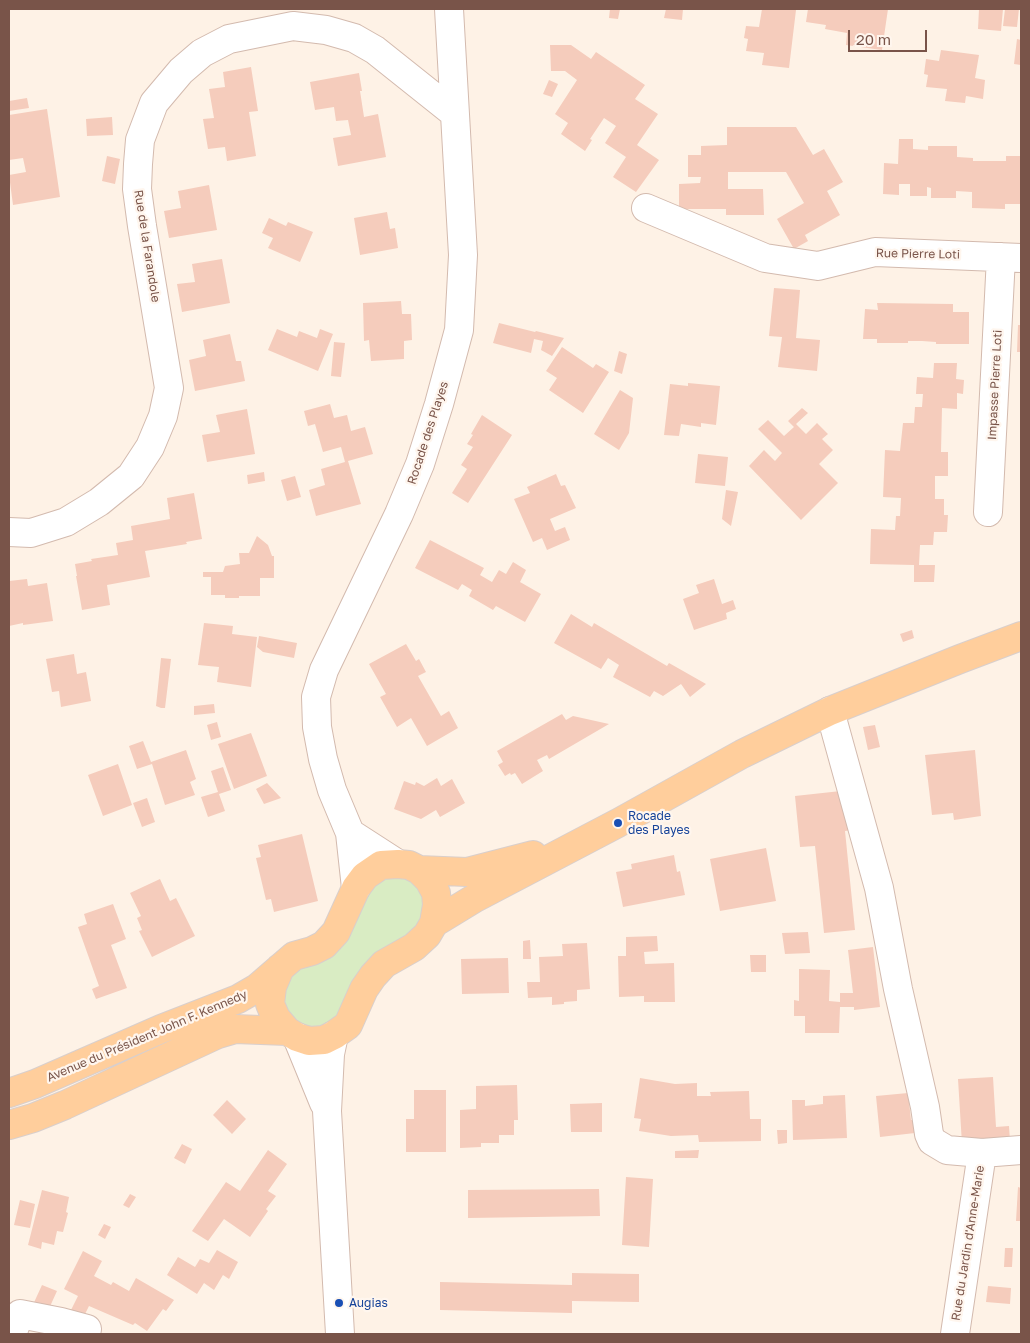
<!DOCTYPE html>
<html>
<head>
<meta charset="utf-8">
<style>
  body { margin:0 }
  #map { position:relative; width:1030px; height:1343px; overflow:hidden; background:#fef2e6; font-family:"Golos Text",sans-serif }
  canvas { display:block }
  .frame { position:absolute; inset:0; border:10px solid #795449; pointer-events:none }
  .scale { position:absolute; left:848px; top:30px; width:79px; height:22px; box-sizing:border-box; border:2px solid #795449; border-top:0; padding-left:6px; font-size:15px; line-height:18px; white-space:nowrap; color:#795449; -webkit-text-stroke:4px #fff6ee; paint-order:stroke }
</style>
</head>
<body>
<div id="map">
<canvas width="1030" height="1343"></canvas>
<div class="frame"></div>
<div class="scale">20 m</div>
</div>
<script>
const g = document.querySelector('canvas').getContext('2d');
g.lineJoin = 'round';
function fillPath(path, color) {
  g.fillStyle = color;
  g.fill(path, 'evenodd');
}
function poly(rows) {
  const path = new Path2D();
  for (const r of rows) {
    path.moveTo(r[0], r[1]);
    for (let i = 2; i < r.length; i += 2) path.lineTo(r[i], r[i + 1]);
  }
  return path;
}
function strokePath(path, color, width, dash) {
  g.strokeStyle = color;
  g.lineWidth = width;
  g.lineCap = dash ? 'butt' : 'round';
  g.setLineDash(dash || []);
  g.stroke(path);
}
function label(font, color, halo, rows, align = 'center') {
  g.font = font + ' "Golos Text",sans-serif';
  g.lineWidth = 4.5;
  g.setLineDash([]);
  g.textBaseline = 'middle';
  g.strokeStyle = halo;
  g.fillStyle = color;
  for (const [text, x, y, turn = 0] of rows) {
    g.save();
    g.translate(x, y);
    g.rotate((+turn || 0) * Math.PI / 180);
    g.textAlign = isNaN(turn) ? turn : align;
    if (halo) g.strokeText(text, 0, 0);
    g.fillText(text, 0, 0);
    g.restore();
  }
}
fillPath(poly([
  [398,864,437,905,348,1025,297,1037,272,987,312,951,356,888]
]), '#d9ecc3');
fillPath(poly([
  [610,9,620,9,618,19,609,18],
  [666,9,683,9,682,20,664,18],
  [762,9,796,10,789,68,762,65,764,53,746,51,748,39,744,38,746,26,759,27],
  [808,9,888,9,882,50,846,45,847,33,825,29,826,25,806,22],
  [979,9,1003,9,1001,31,978,29],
  [1005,9,1019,9,1017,27,1003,26],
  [1017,39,1021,40,1021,65,1014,64],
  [550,45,571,45,591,59,596,52,645,85,635,99,658,114,637,145,659,160,636,192,613,177,626,157,605,143,616,126,604,118,590,139,592,140,585,151,561,134,568,123,555,114,577,80,565,71,551,71],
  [941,50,979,55,975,78,985,80,983,99,966,96,965,103,945,101,947,89,926,87,928,75,924,74,926,59,939,61],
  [251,67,258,111,249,112,256,156,227,161,225,147,208,149,203,119,214,118,209,89,225,87,223,72],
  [359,73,362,91,360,91,364,117,378,114,386,157,338,166,333,138,351,135,348,120,336,121,334,107,315,110,310,82],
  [549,80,558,84,552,97,543,94],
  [27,98,29,108,9,111,9,101],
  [47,109,60,197,13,205,9,175,26,172,23,158,9,160,9,115],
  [112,117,113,135,87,136,86,119],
  [727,127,796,127,813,155,824,149,843,182,827,191,840,215,805,235,808,241,794,249,777,219,804,203,786,172,728,172,728,189,763,189,764,215,726,215,726,209,679,209,679,184,700,183,701,177,688,177,688,155,701,155,701,146,727,145],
  [899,139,913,139,913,149,928,150,928,146,957,146,957,157,973,158,973,161,1006,161,1006,156,1021,156,1021,204,1005,204,1005,209,972,208,972,192,956,191,956,198,931,198,931,188,927,187,927,196,910,196,910,184,899,184,899,195,883,194,884,163,898,164],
  [107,156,120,159,115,184,102,181],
  [209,185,217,230,169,238,164,211,181,208,178,191],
  [387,212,390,229,395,228,398,248,360,255,354,218],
  [269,218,286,226,288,222,313,232,300,262,268,248,273,238,262,233],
  [222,259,230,303,182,312,177,284,195,282,192,264],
  [774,288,800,290,796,338,820,340,817,371,778,367,782,337,769,336],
  [401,301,402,314,411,314,412,340,404,341,404,359,371,361,369,340,364,341,363,303],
  [877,303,953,304,953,312,969,312,969,344,936,344,936,342,922,341,908,341,908,343,877,343,877,339,863,339,865,309,878,310],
  [499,323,535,332,536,331,564,338,552,356,541,350,543,341,534,339,531,353,493,343],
  [1018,325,1021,325,1021,352,1017,352],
  [277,329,297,337,299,331,317,338,320,329,333,334,318,371,268,350],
  [230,334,236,361,241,361,245,381,195,391,189,360,206,356,203,340],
  [334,342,345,343,341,377,331,376],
  [562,347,593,368,596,364,609,372,583,413,549,390,557,378,546,371],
  [619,351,627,354,622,374,614,371],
  [934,363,957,363,956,379,964,380,963,394,957,393,957,409,942,408,941,452,948,452,948,476,935,476,935,499,944,499,944,515,948,515,947,532,934,532,933,545,920,545,919,565,935,565,934,582,914,582,914,565,870,564,871,529,895,530,896,516,900,516,901,498,883,497,885,450,900,451,903,423,914,423,915,407,922,407,923,394,916,394,917,377,933,378],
  [688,383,720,386,716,425,701,423,701,427,681,424,679,436,664,435,670,384,688,386],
  [620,390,633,398,629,433,619,450,594,434],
  [330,404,334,418,347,415,351,431,365,427,373,454,348,461,361,504,316,516,309,490,325,485,321,469,345,462,341,447,323,452,315,424,308,426,304,411],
  [802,408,808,413,796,424,806,434,817,423,828,434,822,439,833,450,819,464,838,483,801,520,749,466,764,450,775,461,782,453,758,429,768,420,784,436,794,427,788,421],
  [247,409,255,454,207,462,202,435,220,432,216,415],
  [482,415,512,435,468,503,452,493,467,469,461,465,473,447,467,444,473,435,471,434],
  [698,454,728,457,725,486,695,483],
  [264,472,265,481,248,484,247,475],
  [556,474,561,486,565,485,576,508,550,519,555,531,565,527,570,540,547,550,542,538,533,542,514,499,530,493,527,487],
  [295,476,301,497,287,501,281,480],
  [726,490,738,492,731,526,722,519],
  [194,493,202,539,186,542,187,544,145,551,150,577,107,585,110,605,82,610,76,576,77,576,75,564,92,561,91,559,118,555,116,543,133,540,131,526,170,519,167,498],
  [257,536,268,545,272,556,274,556,274,578,260,578,260,596,239,596,239,598,225,598,225,595,211,595,211,577,203,577,203,572,223,572,225,566,240,564,239,553,249,553],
  [430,540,484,568,480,575,492,582,499,570,506,574,513,562,526,570,520,582,541,594,525,622,496,606,493,610,469,596,472,590,462,584,458,590,415,568],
  [27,579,28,586,47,583,53,621,23,625,23,623,9,626,9,581],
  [714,579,722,604,733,600,736,609,726,613,727,619,694,630,683,599,699,593,696,585],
  [571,614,592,627,594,623,667,666,669,663,706,684,690,697,681,684,663,696,654,691,650,697,613,677,619,665,608,658,601,669,554,643],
  [204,623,233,626,232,634,257,637,251,687,217,682,219,667,198,665],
  [912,630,914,638,903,642,900,634],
  [259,636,297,643,294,658,263,652,257,647],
  [406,644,416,661,419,659,426,672,418,676,441,716,449,711,458,728,427,746,411,718,397,727,380,697,386,694,369,664],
  [74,654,77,674,86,672,91,701,61,707,59,691,52,692,46,659],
  [161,658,171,659,165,708,161,708,156,706],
  [214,704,215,713,194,715,194,706],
  [562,714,566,720,573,716,609,724,549,759,547,755,537,760,543,771,522,784,515,773,511,775,510,773,505,776,498,765,503,762,497,751],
  [217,722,221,737,211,740,207,725],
  [875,725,880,747,868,750,863,727],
  [251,733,267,776,234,789,218,744],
  [143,741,151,762,186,750,196,779,190,782,195,795,165,805,152,764,137,769,129,746],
  [975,750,981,816,954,820,953,813,932,815,925,755],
  [118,764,132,805,103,816,88,775],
  [223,767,231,790,219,794,225,811,208,817,201,797,218,792,211,771],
  [437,778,441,786,452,779,465,803,440,817,436,810,421,819,394,809,404,781,415,785,416,782,424,786],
  [267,783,281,798,264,804,256,789],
  [850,790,859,829,845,831,855,930,824,933,815,846,800,847,795,796],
  [147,798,155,822,142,827,133,803],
  [302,834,318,901,274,912,271,899,266,900,256,858,261,857,258,845],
  [766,848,776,901,720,911,710,859],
  [674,855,677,872,680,871,685,895,623,907,616,872,632,869,631,864],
  [160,879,170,901,176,898,195,936,152,957,139,931,142,930,137,918,141,916,130,893],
  [113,904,126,939,111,945,127,988,96,999,92,989,99,986,78,927,87,924,84,914],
  [808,932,810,953,785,954,782,933],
  [657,936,658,951,644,952,645,964,674,963,675,1002,644,1002,644,996,619,997,618,956,626,956,626,937],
  [530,940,531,959,523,959,523,941],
  [587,943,590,989,577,990,577,1001,564,1002,564,1004,552,1005,552,997,528,998,527,982,540,982,539,957,563,956,562,944],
  [873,947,880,1007,854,1010,854,1007,840,1007,839,1033,805,1033,805,1016,794,1016,794,1000,799,1001,799,969,830,970,829,1001,840,1002,840,993,853,993,848,950],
  [750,955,766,955,766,972,751,972],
  [508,958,509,993,462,994,461,959],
  [993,1077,996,1127,1009,1126,1010,1141,962,1144,958,1079],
  [640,1078,675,1084,697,1083,697,1096,711,1096,710,1092,749,1091,750,1119,761,1119,761,1141,699,1142,698,1135,671,1136,639,1131,641,1119,634,1118],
  [517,1085,518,1120,514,1120,514,1135,499,1135,499,1143,481,1143,481,1147,460,1148,460,1110,476,1109,476,1086],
  [414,1090,446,1090,446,1152,406,1152,406,1119,414,1119],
  [908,1093,911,1120,914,1120,915,1133,880,1137,876,1096],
  [845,1095,847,1138,793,1140,792,1100,805,1100,805,1106,823,1104,823,1096],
  [227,1100,246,1119,232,1134,213,1115],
  [602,1103,602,1132,571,1132,570,1104],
  [777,1130,787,1130,787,1143,778,1144],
  [182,1144,192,1149,185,1164,174,1158],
  [268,1150,287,1164,268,1191,276,1196,266,1209,268,1211,250,1237,224,1219,208,1241,192,1231,226,1182,240,1191],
  [699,1150,698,1158,675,1158,675,1151],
  [626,1177,653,1179,649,1247,622,1245],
  [1018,1187,1021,1188,1021,1221,1016,1221],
  [599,1189,600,1216,468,1218,468,1190],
  [42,1190,69,1197,66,1212,68,1213,63,1232,57,1231,54,1245,42,1242,41,1249,28,1245],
  [130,1194,136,1197,129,1208,123,1205],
  [20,1200,35,1204,30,1228,14,1225],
  [104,1224,111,1227,105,1239,98,1235],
  [1005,1248,1013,1248,1012,1267,1004,1267],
  [217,1250,238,1262,229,1279,223,1275,214,1290,204,1283,197,1294,167,1275,178,1257,195,1267,200,1259,209,1263],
  [83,1251,102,1261,94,1276,111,1285,113,1282,129,1291,136,1278,174,1300,166,1311,163,1309,147,1331,135,1323,133,1325,89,1306,83,1318,69,1314,78,1296,64,1289],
  [572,1273,639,1274,639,1302,572,1301,572,1313,440,1310,440,1282,572,1285],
  [42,1285,57,1291,47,1313,31,1309],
  [988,1286,1011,1288,1010,1304,986,1302]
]), '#f5ccbc');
const minor = poly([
  [646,208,765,258,818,266,875,252,1021,258],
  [988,512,1001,257],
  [9,532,31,533,66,522,99,502,131,476,150,447,163,416,169,388,142,226,137,189,138,164,140,140,154,103,181,71,202,53,229,39,293,26,326,30,354,38,375,50,454,113],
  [830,711,879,888,898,989,925,1107,929,1134,932,1141,947,1150,982,1153,1021,1150],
  [350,833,398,864],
  [356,888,350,833,332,790,323,759,317,727,316,697,324,670,399,514,420,464,439,404,459,330,463,255,449,9],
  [334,1035,330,1054,327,1111,340,1334],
  [297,1037,324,1103],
  [12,1334,20,1314,61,1322,87,1329,84,1334],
  [955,1334,982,1153]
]);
const major = poly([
  [419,870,467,872,533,855],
  [434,923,475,898,618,823,742,754,830,711,960,659,1021,636],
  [9,1093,35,1084,161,1029,238,999,257,988,294,956,312,951,324,945,336,932,356,888,365,876,381,865,398,864,409,865,419,870,429,880,436,893,437,905,434,923,427,935,414,947,384,964,373,976,364,989,348,1025,334,1035,324,1040,309,1041,297,1037,287,1031,276,1018,270,1004,272,987,280,968],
  [9,1125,33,1118,65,1105,218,1034,235,1029,287,1031]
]);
strokePath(minor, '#d3baae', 30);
strokePath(major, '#d9cfcc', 30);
strokePath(minor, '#fff', 28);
strokePath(major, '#ffce9c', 28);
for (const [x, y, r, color] of [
  [618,823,5,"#1a4fb4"],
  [339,1303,5,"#1a4fb4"]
]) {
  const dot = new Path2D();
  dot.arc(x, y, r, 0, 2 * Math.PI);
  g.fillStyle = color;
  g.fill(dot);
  strokePath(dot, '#fff6ee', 2);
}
label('12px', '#795449', '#fff6ee', [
  ["Rue de la Farandole",147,246,81],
  ["Rue Pierre Loti",918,254,1],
  ["Impasse Pierre Loti",995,385,-87],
  ["Rocade des Playes",428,433,-72],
  ["Avenue du Président John F. Kennedy",147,1036,-23],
  ["Rue du Jardin d'Anne-Marie",968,1243,-81]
]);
label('12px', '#164399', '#fff6ee', [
  ["Rocade",628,816],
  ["des Playes",628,830],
  ["Augias",349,1303]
], 'left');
</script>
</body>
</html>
